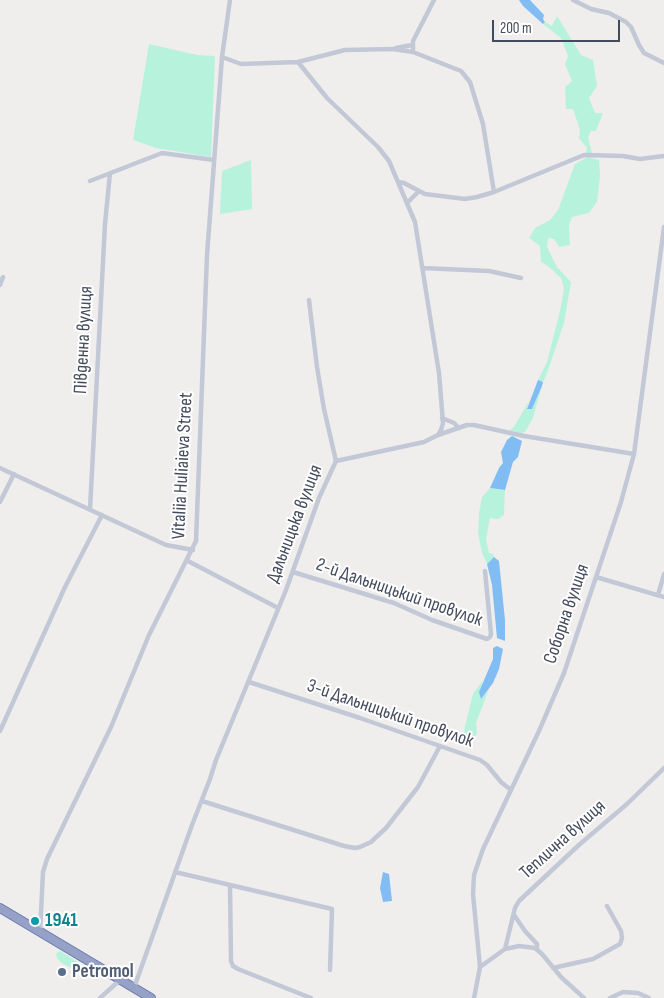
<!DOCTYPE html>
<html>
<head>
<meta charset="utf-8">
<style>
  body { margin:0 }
  #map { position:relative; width:664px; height:998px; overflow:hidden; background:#f0eeed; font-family:"Sofia Sans Condensed",sans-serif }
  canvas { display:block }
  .scale { position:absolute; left:492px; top:20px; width:128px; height:22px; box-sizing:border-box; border:2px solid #444b5c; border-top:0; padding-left:6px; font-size:15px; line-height:18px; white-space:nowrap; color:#444b5c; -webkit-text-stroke:4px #fff; paint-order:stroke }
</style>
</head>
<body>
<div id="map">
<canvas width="664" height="998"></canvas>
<div class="scale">200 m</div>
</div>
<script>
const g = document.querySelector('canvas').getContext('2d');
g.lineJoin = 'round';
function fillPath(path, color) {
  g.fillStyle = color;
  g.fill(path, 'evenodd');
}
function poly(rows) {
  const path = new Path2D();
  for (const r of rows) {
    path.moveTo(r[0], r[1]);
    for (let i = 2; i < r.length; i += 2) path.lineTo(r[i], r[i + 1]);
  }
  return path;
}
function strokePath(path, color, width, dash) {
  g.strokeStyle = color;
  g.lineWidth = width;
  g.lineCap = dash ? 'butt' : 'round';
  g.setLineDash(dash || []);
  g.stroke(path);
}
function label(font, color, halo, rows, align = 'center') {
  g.font = font + ' "Sofia Sans Condensed",sans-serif';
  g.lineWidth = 4;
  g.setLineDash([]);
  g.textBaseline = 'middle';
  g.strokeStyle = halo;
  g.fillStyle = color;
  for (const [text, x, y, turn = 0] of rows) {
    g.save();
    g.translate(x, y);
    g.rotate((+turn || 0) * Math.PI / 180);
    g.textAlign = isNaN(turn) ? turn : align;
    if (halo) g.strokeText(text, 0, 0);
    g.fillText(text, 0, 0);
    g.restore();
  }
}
fillPath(poly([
  [557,16,581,55,593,60,597,86,589,98,595,113,603,113,596,131,591,131,588,137,592,153,586,153,587,148,579,138,580,130,573,109,566,109,565,87,572,81,565,64,568,56,561,38,543,24,545,22,552,26],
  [149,44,197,55,215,56,211,157,156,148,133,140],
  [588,157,599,160,600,176,597,202,589,213,572,217,569,225,570,245,559,247,554,239,548,238,547,247,557,267,571,282,564,323,546,376,543,382,538,380,547,362,560,311,564,288,561,278,548,266,541,262,540,246,529,238,535,228,550,220,558,210,575,164],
  [251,160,252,209,220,214,222,171],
  [542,386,533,418,525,432,520,433,509,430,514,427,529,401,527,408,532,409],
  [490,488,505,490,504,515,498,519,490,518,486,539,489,553,493,554,494,557,487,564,482,553,478,533,479,513,482,497],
  [483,680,480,692,481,699,489,689,476,723,477,733,471,745,462,746,465,726,473,694],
  [60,951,82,965,82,968,73,969,60,962,56,956,57,953]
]), '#b7f2dd');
fillPath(poly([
  [519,0,530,0,544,15,543,19,545,22,543,24,523,6],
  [538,380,543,382,542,386,532,409,527,409],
  [512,436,522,441,518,457,513,462,505,490,490,488,499,468,503,463,501,452,507,440],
  [494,557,499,561,505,620,505,641,497,638,492,585,487,564],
  [497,646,503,649,499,669,493,683,481,699,479,692,493,659,493,648],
  [383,872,389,874,392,901,383,902,380,888]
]), '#81bdf3');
const trunk = poly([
  [0,908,151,998]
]);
strokePath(trunk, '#6c7aad', 10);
strokePath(poly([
  [573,0,591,9,609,13,626,22,631,27,639,45,644,53,664,63],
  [396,48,412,45],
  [413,52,413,41,434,0],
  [298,62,345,50,393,49,413,52,461,71,470,82,483,124,494,192],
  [90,181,162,153,214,160],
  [398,182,404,183,425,194,465,199,477,197,494,192,584,155,623,156,640,159,664,156],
  [407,203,419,191],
  [422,268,489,271,521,278],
  [0,285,3,277],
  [309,300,317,367,324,409,336,461],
  [442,418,454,423,459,428],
  [438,435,467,425,474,425,524,436,634,454],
  [0,468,166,545,193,550],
  [0,502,14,474],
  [90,509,105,224,110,173],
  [188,561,278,608],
  [293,572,394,603,432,620,487,639,490,637,491,634,485,571],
  [596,577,664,597],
  [658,595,664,574],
  [249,682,360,718,480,760,487,765,501,782,511,790],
  [0,731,65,587,102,515],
  [202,801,344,846,355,848,360,847,371,842,386,828,418,787,440,746],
  [175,872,332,909,330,970],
  [230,885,231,961,233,966,238,969,311,998],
  [514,915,525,931,537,944,537,949],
  [40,933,43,872,47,859,111,727,149,635,196,541,207,255,222,57],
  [505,949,515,908,519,901,580,844,627,804,664,768],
  [480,967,505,949,519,946,535,948,542,954,561,977,584,998],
  [553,968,593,959,620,944,622,938,621,931,607,906],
  [134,988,192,825,210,779,216,760,286,590,319,498,336,461,424,442,438,435,441,430,443,423,439,373,415,222,389,161,378,147,327,98,298,62,241,64,222,57,230,0],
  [100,998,120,980],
  [474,998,480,967,473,894,474,875,483,849,539,731,564,673,621,502,634,454,664,227],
  [610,998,623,992,638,993,649,998]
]), '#c3c8d6', 4.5);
strokePath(trunk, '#96a1c8', 8);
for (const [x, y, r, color] of [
  [35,921,5,"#0f9aa8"],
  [62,972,5,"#5c6f8a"]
]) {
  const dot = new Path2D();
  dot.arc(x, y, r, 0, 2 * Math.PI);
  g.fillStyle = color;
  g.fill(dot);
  strokePath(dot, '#fff', 2);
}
label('19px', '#444b5c', '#fff', [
  ["Південна вулиця",84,340,-87],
  ["Vitaliia Huliaieva Street",183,466,-87],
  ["Дальницька вулиця",295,524,-69],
  ["2-й Дальницький провулок",399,593,19],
  ["Соборна вулиця",567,614,-71],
  ["3-й Дальницький провулок",390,714,19],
  ["Теплична вулиця",563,840,-42]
]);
label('bold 19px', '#0d838f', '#fff', [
  ["1941",45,921]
], 'left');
label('bold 19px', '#4e5e75', '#fff', [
  ["Petromol",72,972]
], 'left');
</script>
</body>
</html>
